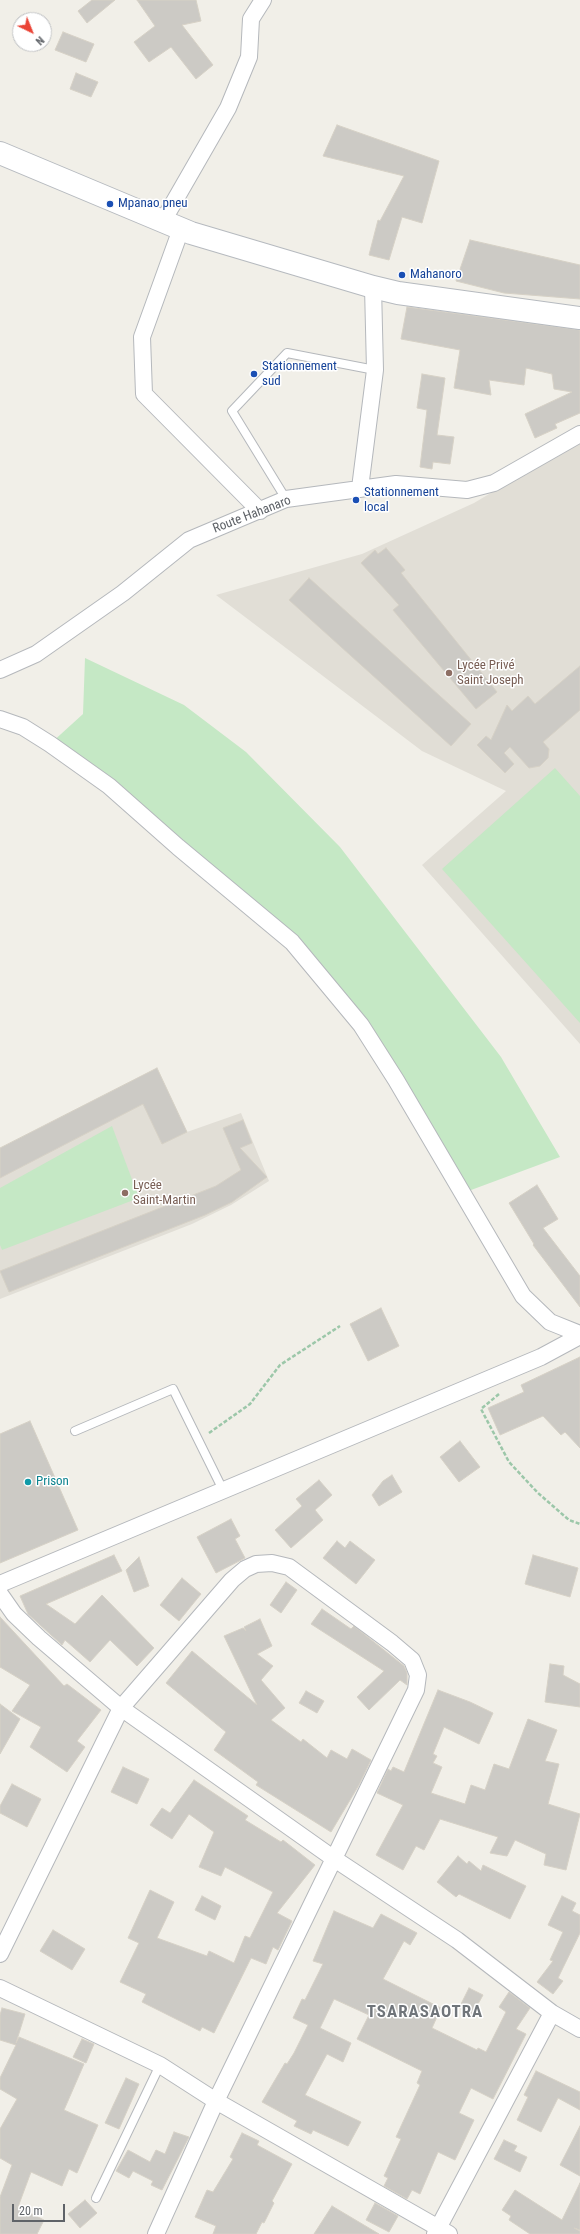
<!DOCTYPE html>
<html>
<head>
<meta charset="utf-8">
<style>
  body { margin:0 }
  #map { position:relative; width:580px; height:2234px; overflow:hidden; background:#f1efe8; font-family:"Roboto Condensed",sans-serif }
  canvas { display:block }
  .north { position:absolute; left:12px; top:12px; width:40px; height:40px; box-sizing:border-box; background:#fff; border:1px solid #bfc1c3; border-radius:50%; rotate:137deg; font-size:11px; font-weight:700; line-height:16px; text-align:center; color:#5f6368 }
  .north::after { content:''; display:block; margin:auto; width:14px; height:18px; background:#ea4335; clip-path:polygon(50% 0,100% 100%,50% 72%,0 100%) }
  .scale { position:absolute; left:12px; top:2204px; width:53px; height:18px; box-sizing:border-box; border:2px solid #5f6368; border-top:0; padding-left:5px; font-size:12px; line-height:14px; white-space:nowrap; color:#5f6368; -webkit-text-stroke:3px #fff; paint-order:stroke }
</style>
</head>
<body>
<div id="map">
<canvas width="580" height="2234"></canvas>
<div class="north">N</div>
<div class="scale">20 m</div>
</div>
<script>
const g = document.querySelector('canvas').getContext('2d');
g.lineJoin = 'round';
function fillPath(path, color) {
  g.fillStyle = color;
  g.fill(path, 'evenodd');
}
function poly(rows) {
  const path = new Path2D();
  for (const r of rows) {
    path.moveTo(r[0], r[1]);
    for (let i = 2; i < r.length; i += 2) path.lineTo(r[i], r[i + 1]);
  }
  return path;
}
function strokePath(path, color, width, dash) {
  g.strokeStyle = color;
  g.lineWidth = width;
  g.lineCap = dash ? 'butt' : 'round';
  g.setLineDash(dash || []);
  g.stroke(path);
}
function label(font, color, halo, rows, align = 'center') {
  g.font = font + ' "Roboto Condensed",sans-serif';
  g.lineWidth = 3;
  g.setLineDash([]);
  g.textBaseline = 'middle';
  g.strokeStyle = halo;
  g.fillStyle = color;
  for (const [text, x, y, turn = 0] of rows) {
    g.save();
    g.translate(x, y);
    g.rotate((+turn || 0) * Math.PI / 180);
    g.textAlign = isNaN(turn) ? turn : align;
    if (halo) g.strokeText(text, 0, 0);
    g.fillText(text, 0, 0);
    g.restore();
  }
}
fillPath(poly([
  [580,440,580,1044,422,865,506,791,422,751,216,595,362,554,474,503],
  [157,1068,187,1132,241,1113,269,1181,231,1205,192,1224,0,1299,0,1155,61,1117]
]), '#e1ded6');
fillPath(poly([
  [85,658,184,705,246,752,340,847,501,1057,560,1157,463,1193,396,1080,292,942,50,744,83,714],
  [555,768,580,796,580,1023,442,869],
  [112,1126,139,1198,2,1250,0,1245,0,1188]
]), '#c5e8c5');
const building = poly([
  [92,0,115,0,87,23,78,11,92,0],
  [137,0,196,0,201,21,182,25,213,65,196,79,171,47,149,62,134,42,155,26,137,0],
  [63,32,94,44,86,62,55,50,63,32],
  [76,73,98,82,91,97,70,89,76,73],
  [337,125,439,161,422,223,402,217,389,260,369,255,378,220,380,221,404,176,323,156,337,125],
  [470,240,580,265,580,299,504,293,456,281,470,240],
  [407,307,580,330,580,413,555,424,557,428,535,438,525,414,572,392,554,389,552,374,526,368,524,385,489,380,491,395,454,388,460,350,401,339,407,307],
  [422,374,445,378,437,435,454,437,450,464,433,462,432,469,420,467,427,410,417,408,422,374],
  [386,548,405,570,401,573,497,692,476,709,393,610,399,605,361,563,375,550,378,554,386,548],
  [309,578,471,724,451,746,289,600,309,578],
  [580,666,580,710,543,742,549,749,548,758,540,766,529,768,510,747,504,753,514,764,505,773,477,745,486,736,491,740,507,705,512,711,528,696,535,704,580,666],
  [157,1068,187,1132,162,1144,143,1104,0,1178,0,1148,157,1068],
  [243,1120,252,1143,240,1148,267,1177,232,1202,205,1215,9,1292,0,1271,216,1186,241,1170,223,1128,243,1120],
  [537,1185,558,1219,543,1228,580,1276,580,1307,533,1245,534,1244,509,1203,537,1185],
  [381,1308,399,1346,368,1361,350,1324,381,1308],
  [580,1357,580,1448,565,1432,561,1435,543,1416,500,1435,488,1408,524,1392,521,1385,580,1357],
  [30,1421,78,1530,0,1563,0,1434,30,1421],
  [460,1441,480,1467,459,1482,440,1457,460,1441],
  [392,1475,402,1492,379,1506,372,1495,383,1481,392,1475],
  [319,1480,332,1495,315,1510,323,1520,291,1548,275,1530,302,1506,296,1499,319,1480],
  [231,1519,240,1536,235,1539,245,1558,216,1573,197,1537,231,1519],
  [337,1541,345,1548,350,1541,375,1560,356,1584,323,1558,337,1541],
  [114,1555,122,1571,46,1604,75,1624,102,1595,154,1648,137,1666,110,1640,90,1662,65,1640,62,1645,28,1614,20,1596,114,1555],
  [533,1555,578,1568,570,1597,525,1584,533,1555],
  [139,1557,149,1586,134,1592,126,1570,139,1557],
  [182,1578,201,1594,179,1621,160,1605,182,1578],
  [286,1582,297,1590,281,1613,270,1605,286,1582],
  [322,1609,351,1629,354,1626,404,1666,407,1673,407,1685,400,1680,369,1710,357,1697,384,1671,311,1624,322,1609],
  [0,1617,64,1686,67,1684,101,1710,77,1741,85,1747,67,1772,30,1747,41,1727,12,1711,30,1685,0,1667,0,1617],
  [260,1619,272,1646,257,1654,273,1666,261,1680,285,1708,271,1720,301,1742,303,1739,327,1758,331,1750,347,1759,352,1749,371,1760,359,1785,331,1832,256,1785,258,1782,214,1750,226,1732,166,1683,192,1651,257,1705,224,1636,243,1628,246,1631,244,1627,260,1619],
  [550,1664,564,1666,563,1675,580,1684,580,1707,545,1702,550,1664],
  [438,1690,470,1702,493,1713,479,1744,444,1727,433,1754,437,1756,433,1763,442,1767,431,1793,465,1804,471,1785,485,1790,494,1764,509,1769,528,1719,557,1730,545,1761,559,1764,548,1804,580,1814,566,1870,544,1865,546,1854,515,1840,507,1856,490,1853,498,1837,440,1819,424,1850,416,1846,403,1870,376,1855,403,1805,377,1793,388,1769,391,1771,393,1767,404,1772,438,1690],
  [306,1691,324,1701,317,1713,299,1703,306,1691],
  [0,1704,20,1719,0,1754,0,1704],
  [123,1767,149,1779,137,1804,111,1792,123,1767],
  [194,1780,248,1816,245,1820,281,1842,283,1840,315,1865,277,1913,292,1921,278,1950,273,1947,266,1964,251,1958,214,2033,202,2027,200,2031,142,2002,146,1994,120,1982,139,1943,128,1938,150,1890,174,1902,157,1938,207,1956,209,1951,234,1963,245,1936,250,1938,273,1892,225,1867,221,1876,199,1867,214,1832,189,1814,172,1839,150,1825,162,1808,170,1813,194,1780],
  [12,1784,41,1799,27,1827,0,1813,0,1806,12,1784],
  [458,1856,467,1864,469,1861,481,1871,483,1865,526,1886,510,1919,459,1894,456,1897,437,1882,458,1856],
  [202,1896,221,1906,215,1920,195,1910,202,1896],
  [562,1896,576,1903,572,1911,580,1915,580,1933,558,1978,563,1981,553,1994,537,1982,553,1961,550,1960,563,1932,548,1925,562,1896],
  [334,1911,373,1928,381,1914,417,1933,410,1945,404,1941,383,1979,441,2008,432,2028,477,2050,478,2048,486,2052,506,2012,499,2007,509,1992,530,2008,516,2029,526,2034,493,2099,471,2088,459,2113,474,2120,455,2160,438,2152,420,2194,412,2190,407,2199,384,2186,388,2178,384,2176,401,2139,396,2137,420,2085,417,2083,422,2071,357,2039,369,2015,334,1999,320,2028,351,2043,343,2062,327,2054,305,2095,361,2122,348,2146,313,2130,311,2134,294,2126,297,2121,262,2102,285,2063,287,2064,294,2053,308,2025,293,2018,302,1999,305,2000,323,1964,313,1961,334,1911],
  [53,1930,85,1949,72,1970,40,1951,53,1930],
  [469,1988,483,1995,472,2015,459,2008,469,1988],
  [2,2008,25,2014,16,2043,19,2037,84,2064,64,2110,98,2125,77,2173,69,2169,62,2186,31,2172,18,2207,44,2220,37,2234,0,2234,0,2197,12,2165,0,2158,0,2129,17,2099,0,2089,0,2078,16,2045,0,2040,0,2015,2,2008],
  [82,2039,94,2044,86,2063,73,2057,82,2039],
  [536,2071,580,2092,580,2110,558,2098,541,2132,517,2120,528,2097,524,2095,536,2071],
  [126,2078,139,2084,119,2129,105,2123,126,2078],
  [580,2126,580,2176,560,2165,580,2126],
  [174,2132,189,2137,162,2190,151,2185,153,2181,133,2171,129,2178,116,2171,128,2150,150,2162,156,2150,165,2154,174,2132],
  [242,2133,259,2141,257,2145,292,2164,272,2201,274,2203,264,2223,262,2222,256,2234,213,2234,216,2226,195,2217,207,2190,213,2192,233,2159,230,2157,242,2133],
  [504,2140,517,2146,514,2151,527,2157,520,2172,494,2159,504,2140],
  [580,2183,580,2230,574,2228,580,2231,580,2234,530,2234,509,2220,511,2216,502,2210,515,2190,562,2220,580,2183],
  [85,2200,97,2213,80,2228,68,2214,85,2200],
  [375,2203,398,2216,389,2232,366,2220,375,2203],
  [332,2206,379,2234,314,2234,332,2206]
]);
fillPath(building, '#cccac5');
strokePath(building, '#d6d1c6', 1);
const service = poly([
  [286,499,232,411,287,353,375,370],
  [75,1431,173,1389,223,1490],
  [96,2198,160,2065]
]);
const minor = poly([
  [163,221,228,108,249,57,251,19,263,0],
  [181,229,142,337,144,394,260,511],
  [360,488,375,370,373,287],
  [0,670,36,654,123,593,189,540,286,499,396,484,467,490,494,483,580,434],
  [0,719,23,727,50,744,109,786,178,847,292,942,361,1025,396,1080,523,1296,550,1322,580,1334],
  [0,1584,541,1357,580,1336],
  [0,1594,14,1614,39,1638,121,1708,333,1858,457,1940,552,2013,580,2029],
  [0,1954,121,1708,232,1580,245,1569,256,1564,272,1563,289,1567,392,1643,412,1660,418,1675,416,1690,216,2101,156,2234],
  [0,1988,160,2065,216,2101,449,2234],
  [435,2234,552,2013]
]);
const secondary = poly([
  [0,153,191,233,373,287,398,293,580,318]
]);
strokePath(service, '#b5b8bc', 10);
strokePath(minor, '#b5b8bc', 18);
strokePath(secondary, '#b6babf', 24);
strokePath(poly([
  [499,1394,481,1409,509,1462,538,1493,569,1520,580,1524],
  [209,1433,250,1404,280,1365,340,1326]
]), '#9cc7a9', 2.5, [4, 2]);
strokePath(service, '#fff', 8);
strokePath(minor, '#fff', 16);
strokePath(secondary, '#fff', 22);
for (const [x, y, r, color] of [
  [110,204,4,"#1a4fb4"],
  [402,275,4,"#1a4fb4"],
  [254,374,4,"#1a4fb4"],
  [356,500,4,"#1a4fb4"],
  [449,673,4,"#8d6e63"],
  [125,1193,4,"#8d6e63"],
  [28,1482,4,"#0f9aa8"]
]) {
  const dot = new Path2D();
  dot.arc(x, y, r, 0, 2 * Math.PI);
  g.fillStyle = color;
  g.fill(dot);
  strokePath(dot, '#fff', 1.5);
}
label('13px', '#164399', '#fff', [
  ["Mpanao pneu",118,204],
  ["Mahanoro",410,275],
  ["Stationnement",262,367],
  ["sud",262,382],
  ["Stationnement",364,493],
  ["local",364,508]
], 'left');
label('13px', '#5f6368', '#fff', [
  ["Route Hahanaro",252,515,-21]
]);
label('13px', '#785e54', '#fff', [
  ["Lycée Privé",457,666],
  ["Saint Joseph",457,681],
  ["Lycée",133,1186],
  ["Saint-Martin",133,1201]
], 'left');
label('13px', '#0d838f', '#fff', [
  ["Prison",36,1482]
], 'left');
g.letterSpacing = '1px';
label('bold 17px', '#70757a', '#fff', [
  ["TSARASAOTRA",425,2013]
]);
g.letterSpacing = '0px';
</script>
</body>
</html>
